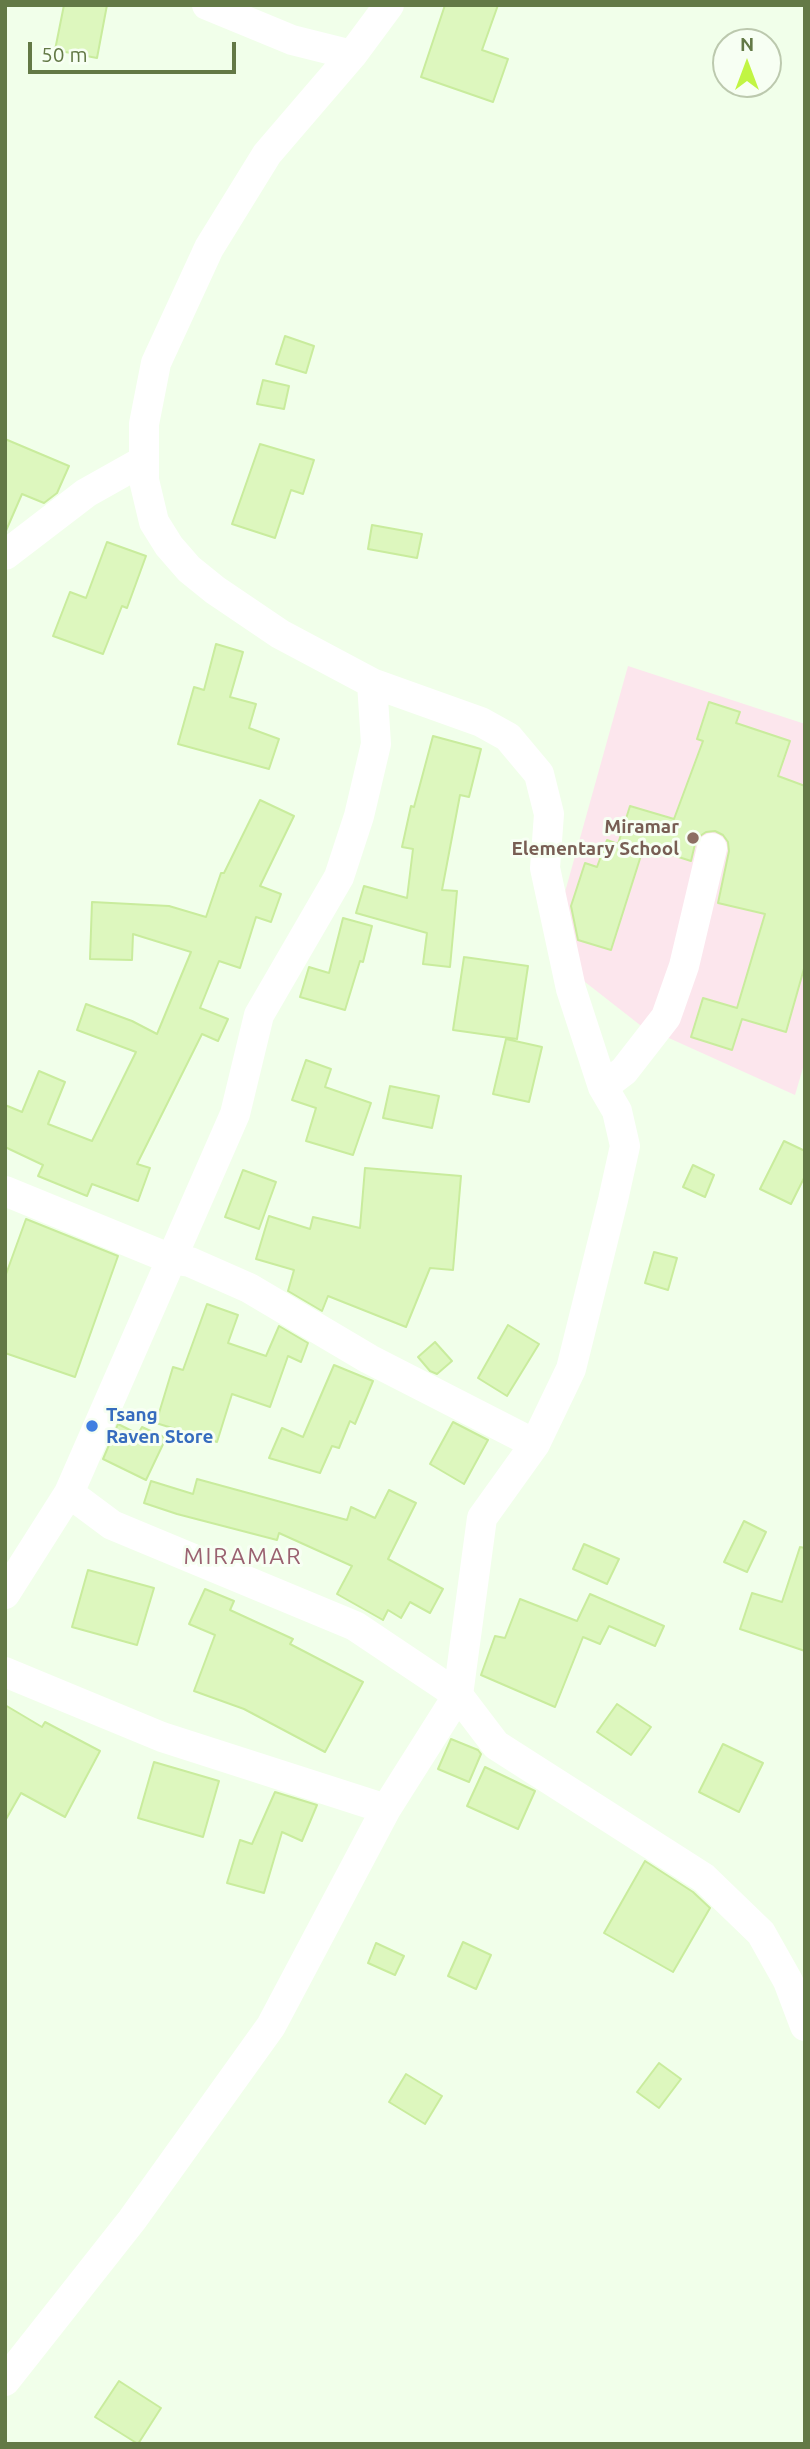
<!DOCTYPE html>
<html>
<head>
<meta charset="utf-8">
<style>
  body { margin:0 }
  #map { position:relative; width:810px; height:2449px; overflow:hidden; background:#f1ffea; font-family:Ubuntu,sans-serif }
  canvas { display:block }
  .frame { position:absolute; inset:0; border:7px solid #637946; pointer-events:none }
  .north { position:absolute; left:712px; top:28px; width:70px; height:70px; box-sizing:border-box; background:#f7fff3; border:2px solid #bcc9ae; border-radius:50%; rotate:0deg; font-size:19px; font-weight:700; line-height:28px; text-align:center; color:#637946 }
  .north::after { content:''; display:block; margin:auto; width:24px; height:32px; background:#c1f543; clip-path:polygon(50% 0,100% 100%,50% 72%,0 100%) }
  .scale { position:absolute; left:28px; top:42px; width:208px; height:32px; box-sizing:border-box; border:4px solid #637946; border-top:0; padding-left:9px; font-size:21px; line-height:24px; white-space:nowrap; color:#637946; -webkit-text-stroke:5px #f7fff3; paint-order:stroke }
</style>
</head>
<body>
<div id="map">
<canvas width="810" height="2449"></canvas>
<div class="frame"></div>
<div class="north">N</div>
<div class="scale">50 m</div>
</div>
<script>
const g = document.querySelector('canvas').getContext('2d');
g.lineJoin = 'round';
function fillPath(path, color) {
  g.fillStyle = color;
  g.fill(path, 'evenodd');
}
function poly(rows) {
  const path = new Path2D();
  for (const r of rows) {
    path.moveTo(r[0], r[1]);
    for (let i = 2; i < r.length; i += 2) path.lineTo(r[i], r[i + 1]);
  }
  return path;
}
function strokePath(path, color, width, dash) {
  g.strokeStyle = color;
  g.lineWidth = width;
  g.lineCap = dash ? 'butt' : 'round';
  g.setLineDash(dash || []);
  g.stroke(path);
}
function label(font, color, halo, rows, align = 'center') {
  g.font = font + ' Ubuntu,sans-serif';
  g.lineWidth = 6;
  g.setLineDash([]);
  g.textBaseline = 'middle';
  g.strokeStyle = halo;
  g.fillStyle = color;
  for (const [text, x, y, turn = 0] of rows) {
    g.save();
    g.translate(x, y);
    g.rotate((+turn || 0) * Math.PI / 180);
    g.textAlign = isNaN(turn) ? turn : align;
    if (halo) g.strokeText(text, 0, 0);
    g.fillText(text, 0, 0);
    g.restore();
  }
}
fillPath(poly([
  [628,666,805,724,805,1061,795,1095,640,1025,548,953]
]), '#fce6ed');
const building = poly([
  [64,5,107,5,97,58,55,50,64,5],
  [445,5,498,5,482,50,508,59,493,102,421,77,445,5],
  [285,336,314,346,306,373,276,364,285,336],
  [263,380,289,386,284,409,257,404,263,380],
  [5,439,69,466,57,493,44,503,22,494,5,533,5,439],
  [260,444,314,460,303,494,291,490,275,538,232,524,260,444],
  [372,525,422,534,417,558,368,549,372,525],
  [107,542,146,556,127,608,122,606,103,654,53,636,70,592,86,598,107,542],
  [216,644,243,652,230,697,256,704,249,728,279,739,269,769,178,744,194,687,204,690,216,644],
  [709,702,740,712,736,723,790,741,778,776,805,786,805,965,786,1032,742,1019,732,1050,691,1037,703,998,737,1008,765,914,718,903,729,851,728,842,723,835,715,831,706,832,700,836,695,844,691,861,644,846,611,950,578,940,571,906,585,863,597,867,607,840,618,844,630,806,674,819,703,741,697,739,709,702],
  [433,736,481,749,469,797,460,795,442,890,457,891,450,967,423,964,427,933,356,913,364,886,407,898,413,849,402,847,411,806,414,807,433,736],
  [260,800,294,816,260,886,281,894,271,922,256,917,240,968,219,961,200,1008,228,1019,218,1041,202,1034,137,1164,150,1168,138,1201,92,1184,87,1196,38,1176,43,1165,5,1147,5,1105,22,1112,39,1071,65,1082,48,1124,92,1141,136,1052,77,1030,86,1004,132,1021,157,1034,191,952,133,934,132,960,90,959,92,902,169,906,206,917,221,873,224,873,260,800],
  [343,918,372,926,363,962,360,961,345,1010,300,997,309,967,329,973,343,918],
  [464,957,528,966,517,1039,453,1030,464,957],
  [506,1039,542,1047,529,1102,493,1094,506,1039],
  [306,1060,331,1069,325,1087,371,1103,353,1155,306,1141,316,1108,292,1100,306,1060],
  [390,1086,439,1096,432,1128,383,1118,390,1086],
  [784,1141,805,1151,805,1176,791,1204,760,1189,784,1141],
  [693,1165,714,1175,705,1197,683,1187,693,1165],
  [365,1168,461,1176,453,1270,430,1268,406,1327,328,1296,322,1311,288,1291,294,1270,256,1259,269,1216,310,1229,313,1217,360,1228,365,1168],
  [243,1170,276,1182,259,1229,225,1217,243,1170],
  [26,1219,118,1256,75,1377,5,1353,5,1277,26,1219],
  [654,1252,677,1258,668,1290,645,1283,654,1252],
  [207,1304,238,1315,228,1343,266,1356,279,1326,308,1343,301,1362,288,1356,270,1407,232,1394,217,1442,156,1423,173,1367,183,1370,207,1304],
  [508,1325,539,1344,507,1396,478,1378,508,1325],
  [435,1342,452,1361,437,1374,430,1371,418,1357,435,1342],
  [334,1365,373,1381,355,1424,350,1421,339,1448,332,1446,320,1473,269,1458,282,1428,303,1437,334,1365],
  [453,1422,488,1440,464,1484,430,1464,453,1422],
  [118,1424,138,1434,142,1427,166,1438,146,1480,103,1459,118,1424],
  [197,1479,347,1520,351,1507,375,1518,389,1490,416,1503,388,1559,443,1589,430,1613,410,1602,401,1618,388,1610,383,1620,337,1594,352,1566,279,1533,277,1540,177,1514,144,1503,151,1481,193,1494,197,1479],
  [744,1521,766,1532,747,1572,724,1562,744,1521],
  [584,1544,619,1559,607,1584,573,1569,584,1544],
  [800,1547,805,1548,805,1651,740,1629,752,1593,782,1602,800,1547],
  [88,1570,154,1588,137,1645,72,1627,88,1570],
  [205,1589,234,1601,230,1610,293,1639,290,1644,363,1682,325,1752,244,1709,194,1691,215,1635,189,1624,205,1589],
  [590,1594,664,1626,655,1646,609,1626,600,1644,583,1637,555,1707,481,1675,495,1636,505,1638,520,1599,577,1621,590,1594],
  [617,1704,651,1727,631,1755,597,1732,617,1704],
  [5,1705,42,1727,45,1722,100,1751,65,1817,21,1793,5,1821,5,1705],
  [451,1739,478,1750,481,1754,469,1782,438,1769,451,1739],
  [723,1744,763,1763,739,1812,699,1792,723,1744],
  [154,1762,219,1781,203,1837,138,1818,154,1762],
  [485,1767,535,1791,518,1829,467,1806,485,1767],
  [275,1792,317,1805,302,1841,282,1832,264,1893,227,1883,240,1840,252,1844,275,1792],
  [645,1861,693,1892,710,1908,673,1972,604,1933,645,1861],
  [463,1942,491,1955,476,1989,448,1976,463,1942],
  [376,1943,404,1956,395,1975,368,1963,376,1943],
  [659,2063,681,2079,659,2108,637,2092,659,2063],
  [406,2074,442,2096,425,2124,389,2102,406,2074],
  [119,2381,161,2408,138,2444,95,2417,119,2381]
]);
fillPath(building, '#ddf7be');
strokePath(building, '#c9ec9d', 2);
strokePath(poly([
  [207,5,292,40,352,55],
  [5,555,86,493,143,461],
  [603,1087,624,1071,666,1017,684,966,712,848],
  [5,1191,171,1259,190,1262,249,1288,369,1359,535,1444],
  [69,1493,112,1525,355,1626,458,1695,496,1745,704,1878,761,1933,788,1981,805,2026],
  [5,1594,69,1493,235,1114,259,1015,339,877,359,816,376,744,372,683],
  [5,1672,162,1737,386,1809,458,1695,482,1518,535,1444,571,1369,613,1200,625,1146,617,1111,603,1087,571,989,545,868,549,814,539,774,508,737,481,722,372,683,280,634,215,590,189,569,169,546,154,522,144,480,144,424,156,363,209,248,267,154,352,55,389,5],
  [5,2381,132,2220,271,2026,386,1809]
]), '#fff', 30);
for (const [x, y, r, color] of [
  [693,838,7,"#8d6e63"],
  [92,1426,7,"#3f7fe0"]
]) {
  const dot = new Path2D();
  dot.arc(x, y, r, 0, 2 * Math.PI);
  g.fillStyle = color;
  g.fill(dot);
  strokePath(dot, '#f7fff3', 2.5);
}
label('bold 19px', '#785e54', '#f7fff3', [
  ["Miramar",679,827],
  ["Elementary School",679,849]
], 'right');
label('bold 19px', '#366cbe', '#f7fff3', [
  ["Tsang",106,1415],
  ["Raven Store",106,1437]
], 'left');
g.letterSpacing = '2px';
label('23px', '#9a6170', '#f7fff3', [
  ["MIRAMAR",243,1556]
]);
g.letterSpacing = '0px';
</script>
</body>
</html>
